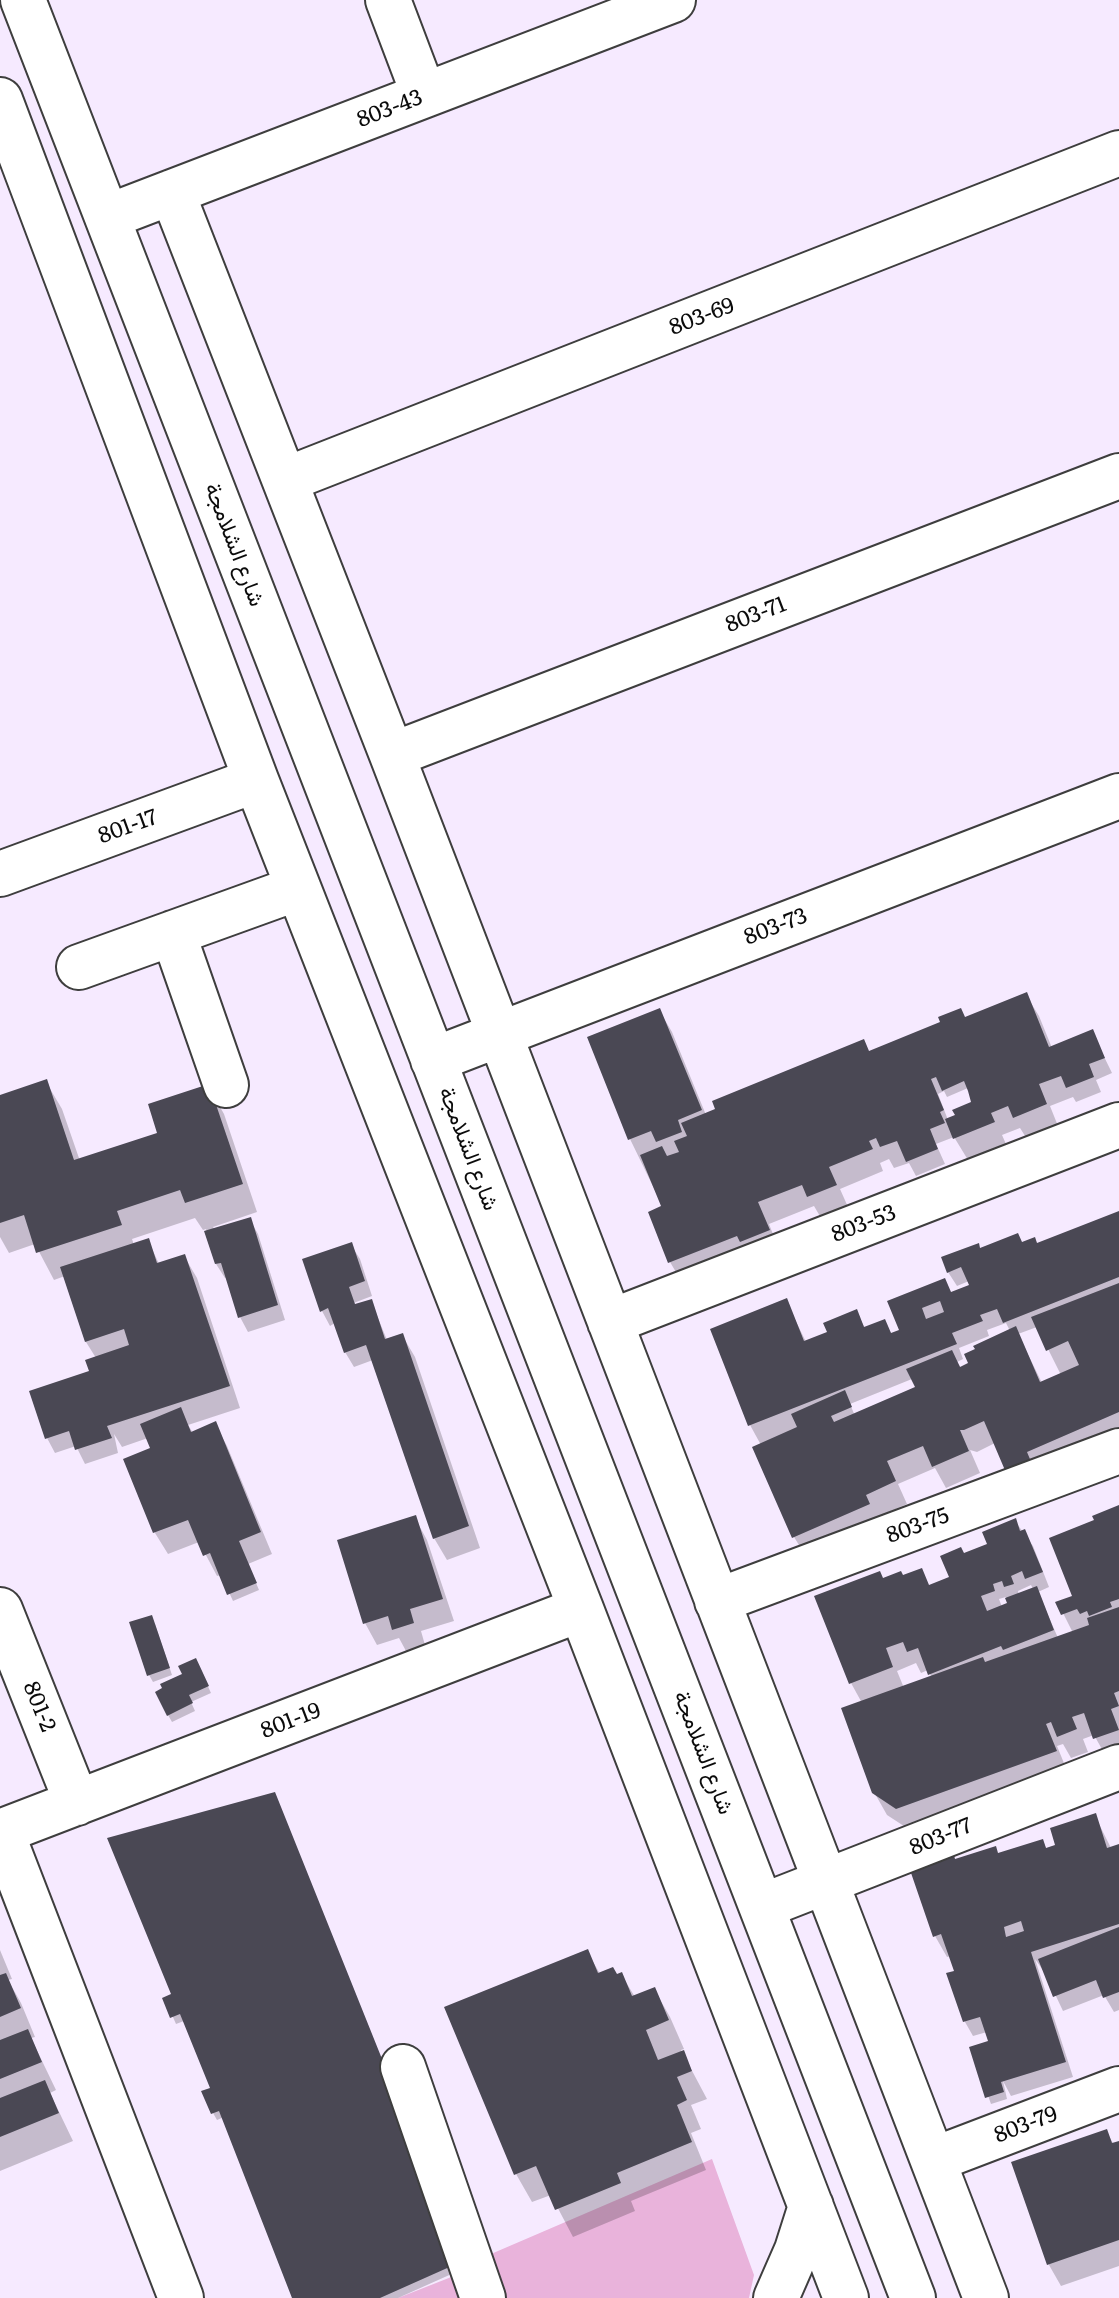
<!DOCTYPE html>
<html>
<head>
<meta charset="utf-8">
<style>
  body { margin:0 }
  canvas { display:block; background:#f6eaff }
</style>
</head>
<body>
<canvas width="1119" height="2298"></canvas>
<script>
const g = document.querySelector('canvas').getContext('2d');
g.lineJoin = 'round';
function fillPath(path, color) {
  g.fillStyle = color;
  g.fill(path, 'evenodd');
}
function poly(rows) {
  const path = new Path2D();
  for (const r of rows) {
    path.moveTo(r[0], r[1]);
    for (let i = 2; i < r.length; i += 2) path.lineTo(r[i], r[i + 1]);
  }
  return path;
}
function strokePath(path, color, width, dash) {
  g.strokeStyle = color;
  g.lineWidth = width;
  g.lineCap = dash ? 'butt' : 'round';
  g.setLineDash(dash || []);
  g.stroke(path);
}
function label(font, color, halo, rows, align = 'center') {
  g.font = font + ' Literata,Vazirmatn,serif';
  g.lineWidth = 8;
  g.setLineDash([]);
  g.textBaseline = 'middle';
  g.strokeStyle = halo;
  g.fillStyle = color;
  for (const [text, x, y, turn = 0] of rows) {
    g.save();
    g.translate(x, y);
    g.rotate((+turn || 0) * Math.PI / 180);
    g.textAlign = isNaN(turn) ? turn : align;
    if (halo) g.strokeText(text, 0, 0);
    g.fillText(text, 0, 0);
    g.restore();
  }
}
fillPath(poly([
  [712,2159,754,2275,749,2298,501,2298,484,2257],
  [464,2272,474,2298,398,2298]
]), '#e9b3db');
fillPath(poly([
  [1026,995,1039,1016,1052,1048,1092,1032,1112,1073,1096,1080,1101,1092,1076,1102,1073,1097,1050,1106,1058,1126,1027,1139,1020,1128,1002,1135,1006,1144,968,1160,954,1137,936,1144,945,1164,916,1176,909,1163,894,1168,889,1159,880,1163,883,1171,840,1189,848,1207,821,1218,814,1206,769,1224,780,1252,683,1284,670,1262,650,1213,663,1207,630,1139,590,1038,659,1010,672,1032,706,1115],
  [968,1088,973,1103,948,1120,938,1094,944,1091,947,1097],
  [46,1082,62,1109,80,1161,160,1134,208,1086,224,1114,257,1212,213,1227,215,1230,250,1220,258,1234,285,1320,248,1332,240,1317,228,1277,225,1278,216,1264,206,1229,203,1230,195,1218,132,1239,134,1245,148,1240,159,1264,184,1256,197,1278,240,1408,188,1425,193,1433,215,1424,227,1446,272,1554,248,1564,259,1590,233,1601,221,1575,217,1576,199,1542,168,1554,155,1533,126,1460,153,1449,148,1438,122,1447,114,1434,118,1453,85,1464,76,1446,55,1453,47,1438,32,1393,92,1372,96,1358,86,1342,65,1276,54,1280,35,1244,9,1253,0,1237,0,1097],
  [1119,1213,1119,1439,1038,1474,995,1443,977,1452,970,1450,980,1473,946,1488,935,1468,898,1484,907,1504,877,1517,881,1526,807,1558,794,1537,761,1445,750,1425,786,1301,806,1342,829,1334,856,1312,865,1328,884,1321,892,1335,901,1331,890,1302,952,1294,971,1286,969,1281,957,1286,948,1272,980,1250,1022,1244,1038,1245],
  [1006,1323,1010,1331,971,1364,961,1368,957,1362,963,1359,959,1348,989,1336,987,1330],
  [1037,1327,1061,1375,1042,1383,1018,1334],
  [912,1379,917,1388,855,1416,850,1404],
  [351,1245,360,1259,372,1296,351,1304,352,1307,371,1301,387,1340,402,1335,415,1357,480,1548,447,1560,434,1538,373,1360,354,1367,345,1352,335,1323,330,1326,322,1311],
  [1119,1508,1119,1756,1108,1760,1094,1735,1083,1739,1088,1752,1071,1758,1063,1744,1057,1746,1068,1773,910,1830,887,1815,874,1792,862,1703,851,1683,817,1597,903,1578,930,1587,951,1578,964,1555,990,1545,1015,1521,1033,1546,1049,1587,1038,1592,1058,1638,1073,1633,1058,1603,1074,1597,1096,1522],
  [1031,1585,1033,1589,1019,1595,1018,1591],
  [1006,1597,1010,1604,1002,1607,999,1599],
  [916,1663,921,1673,928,1670,932,1678,904,1688,897,1671],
  [415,1518,427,1540,454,1621,421,1631,425,1645,406,1651,399,1638,377,1645,365,1623],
  [155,1624,172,1675,153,1682,149,1675],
  [199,1667,211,1693,191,1702,195,1711,172,1722,168,1715],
  [1095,1816,1111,1848,1119,1846,1119,2010,1114,2012,1104,1995,1063,2011,1045,1973,1035,1959,1073,2077,1011,2096,1003,2081,1007,2099,991,2104,971,2049,992,2052,987,2032,973,2036,965,2022,949,1974,956,1972,951,1956,947,1957,935,1936,955,1861,999,1855,1043,1842,1047,1850,1058,1846],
  [0,1950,12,1979,8,1980,21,2003,35,2037,31,2038,56,2090,50,2093,73,2141,0,2171],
  [587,1951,600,1974,621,1974,635,1997,654,1989,670,2017,684,2049,681,2050,707,2099,691,2105,701,2129,691,2133,706,2170,631,2201,635,2211,573,2237,551,2195,532,2202,516,2174],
  [165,1999,465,2268,398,2298,295,2298,224,2117,217,2120,213,2113,212,2089,184,2021,176,2024],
  [1106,2131,1114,2145,1119,2143,1119,2266,1061,2286,1049,2265,1013,2164]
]), '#0003');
fillPath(poly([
  [1027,992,1049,1047,1093,1029,1105,1058,1089,1064,1094,1077,1066,1088,1061,1076,1039,1084,1047,1104,1013,1118,1008,1106,991,1113,995,1122,953,1139,945,1119,955,1115,952,1110,971,1102,968,1091,964,1081,942,1091,936,1077,931,1079,944,1110,940,1112,945,1123,930,1129,938,1149,906,1162,897,1141,880,1147,876,1138,869,1141,873,1149,829,1167,837,1185,807,1197,802,1185,758,1202,770,1230,740,1242,737,1236,668,1263,648,1212,661,1206,640,1155,662,1146,667,1156,679,1152,674,1141,687,1136,681,1123,715,1109,712,1101,864,1039,869,1051,940,1022,938,1017,961,1008,965,1017],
  [660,1008,702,1110,678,1120,682,1132,656,1142,651,1131,628,1140,587,1037],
  [47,1079,74,1160,157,1133,148,1104,209,1084,243,1184,185,1203,180,1190,117,1211,122,1225,36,1253,24,1215,0,1223,0,1095],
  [1119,1211,1119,1277,1003,1323,997,1309,980,1315,983,1321,952,1333,957,1344,748,1426,710,1329,787,1298,804,1341,827,1332,823,1323,857,1309,864,1327,885,1319,891,1333,899,1330,887,1301,945,1278,951,1292,969,1285,961,1267,947,1273,941,1257,979,1243,980,1248,1018,1233,1022,1242,1035,1237,1037,1243],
  [940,1301,944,1312,926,1319,922,1308],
  [251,1217,278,1305,238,1318,221,1263,215,1264,204,1231],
  [149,1238,157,1263,185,1254,230,1386,107,1426,112,1438,75,1450,69,1431,45,1439,29,1391,89,1371,85,1360,129,1345,124,1329,85,1342,60,1267],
  [352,1242,365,1281,349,1287,355,1304,372,1299,385,1339,403,1333,469,1526,433,1539,366,1345,344,1353,328,1308,320,1312,302,1259],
  [1119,1283,1119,1412,1027,1452,1032,1464,1007,1475,984,1421,964,1430,960,1430,969,1451,932,1467,923,1446,887,1461,896,1481,866,1495,870,1504,792,1538,752,1447,797,1427,791,1414,845,1390,852,1407,831,1416,834,1422,915,1387,906,1369,952,1350,960,1367,968,1363,964,1354,975,1349,973,1346,1016,1326,1040,1382,1079,1365,1068,1341,1046,1351,1031,1317],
  [181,1407,191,1432,216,1421,261,1532,239,1541,257,1583,227,1595,210,1553,203,1556,188,1520,153,1533,123,1459,150,1448,140,1424],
  [1119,1505,1119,1599,1110,1602,1112,1607,1089,1616,1087,1611,1080,1614,1077,1609,1061,1615,1055,1602,1072,1596,1049,1538,1094,1520,1092,1516],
  [416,1515,443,1599,410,1609,414,1623,392,1630,388,1616,363,1624,337,1540],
  [1016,1518,1020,1531,1025,1529,1043,1572,1025,1579,1022,1571,1011,1576,1014,1584,1004,1587,1002,1581,993,1584,995,1591,981,1596,987,1611,1007,1603,1005,1598,1037,1586,1054,1630,1003,1650,1001,1646,928,1675,918,1648,907,1652,903,1642,886,1648,893,1667,849,1684,814,1596,880,1571,883,1578,901,1571,903,1575,922,1568,929,1585,949,1577,940,1556,961,1547,964,1553,987,1544,982,1532],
  [1119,1607,1119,1691,1114,1693,1119,1706,1111,1709,1119,1730,1093,1739,1084,1713,1072,1717,1077,1729,1057,1737,1051,1722,1046,1724,1057,1751,896,1809,872,1793,841,1708,983,1657,985,1662,1089,1625,1087,1618],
  [152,1615,170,1668,147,1676,129,1622],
  [196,1658,209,1686,189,1695,193,1703,167,1716,155,1692,162,1688,160,1684,182,1674,178,1666],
  [275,1792,463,2261,380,2298,292,2298,219,2111,211,2114,201,2091,210,2088,180,2014,170,2018,162,1998,171,1994,107,1838],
  [1096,1813,1107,1848,1119,1844,1119,1924,1031,1952,1066,2062,1001,2082,1004,2092,985,2098,969,2047,988,2041,980,2017,963,2022,946,1973,954,1971,941,1934,933,1937,910,1870,954,1855,955,1859,996,1846,998,1853,1043,1839,1046,1848,1055,1845,1050,1828],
  [1021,1921,1024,1931,1006,1937,1004,1927],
  [1119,1927,1119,1992,1103,1998,1096,1980,1053,1997,1038,1959],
  [588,1949,598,1973,613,1967,617,1974,622,1972,632,1996,655,1987,669,2020,646,2030,658,2060,684,2050,692,2071,677,2077,687,2100,677,2105,692,2142,617,2173,621,2183,555,2210,536,2166,514,2175,444,2007],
  [6,1973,21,2008,0,2017,0,1975],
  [28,2029,42,2062,0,2079,0,2040],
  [45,2080,59,2113,0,2137,0,2098],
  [1107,2129,1112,2143,1119,2141,1119,2240,1047,2265,1011,2162]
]), '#4a4854');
const minor = poly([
  [23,0,913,2298],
  [388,0,424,95],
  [0,100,256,780,581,1609,846,2298],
  [172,192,392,755,986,2298],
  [107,217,673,0],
  [285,480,1119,153],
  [392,755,1119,476],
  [0,874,256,780],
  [173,933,226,1085],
  [79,967,298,888],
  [433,1060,1119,796],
  [610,1322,1119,1125],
  [717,1601,1119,1451],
  [0,1610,77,1803],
  [1,1831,181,2298],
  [0,1832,581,1609],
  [763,1906,1119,1767],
  [403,2067,483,2298],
  [933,2160,1119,2089],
  [776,2298,797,2250,811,2206]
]);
strokePath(minor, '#3e3e3e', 48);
strokePath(minor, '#fff', 44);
label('22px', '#0b0b0b', '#fff', [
  ["803-43",390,109,-21],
  ["803-69",702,317,-21],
  ["شارع الشلامجة",234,545,69],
  ["803-71",756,615,-21],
  ["801-17",128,827,-20],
  ["803-73",776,927,-21],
  ["شارع الشلامجة",468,1149,69],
  ["803-53",864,1224,-21],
  ["803-75",918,1526,-20],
  ["801-2",39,1707,68],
  ["801-19",291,1721,-21],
  ["شارع الشلامجة",703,1753,69],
  ["803-77",941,1837,-22],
  ["803-79",1026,2125,-21]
]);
</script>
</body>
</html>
